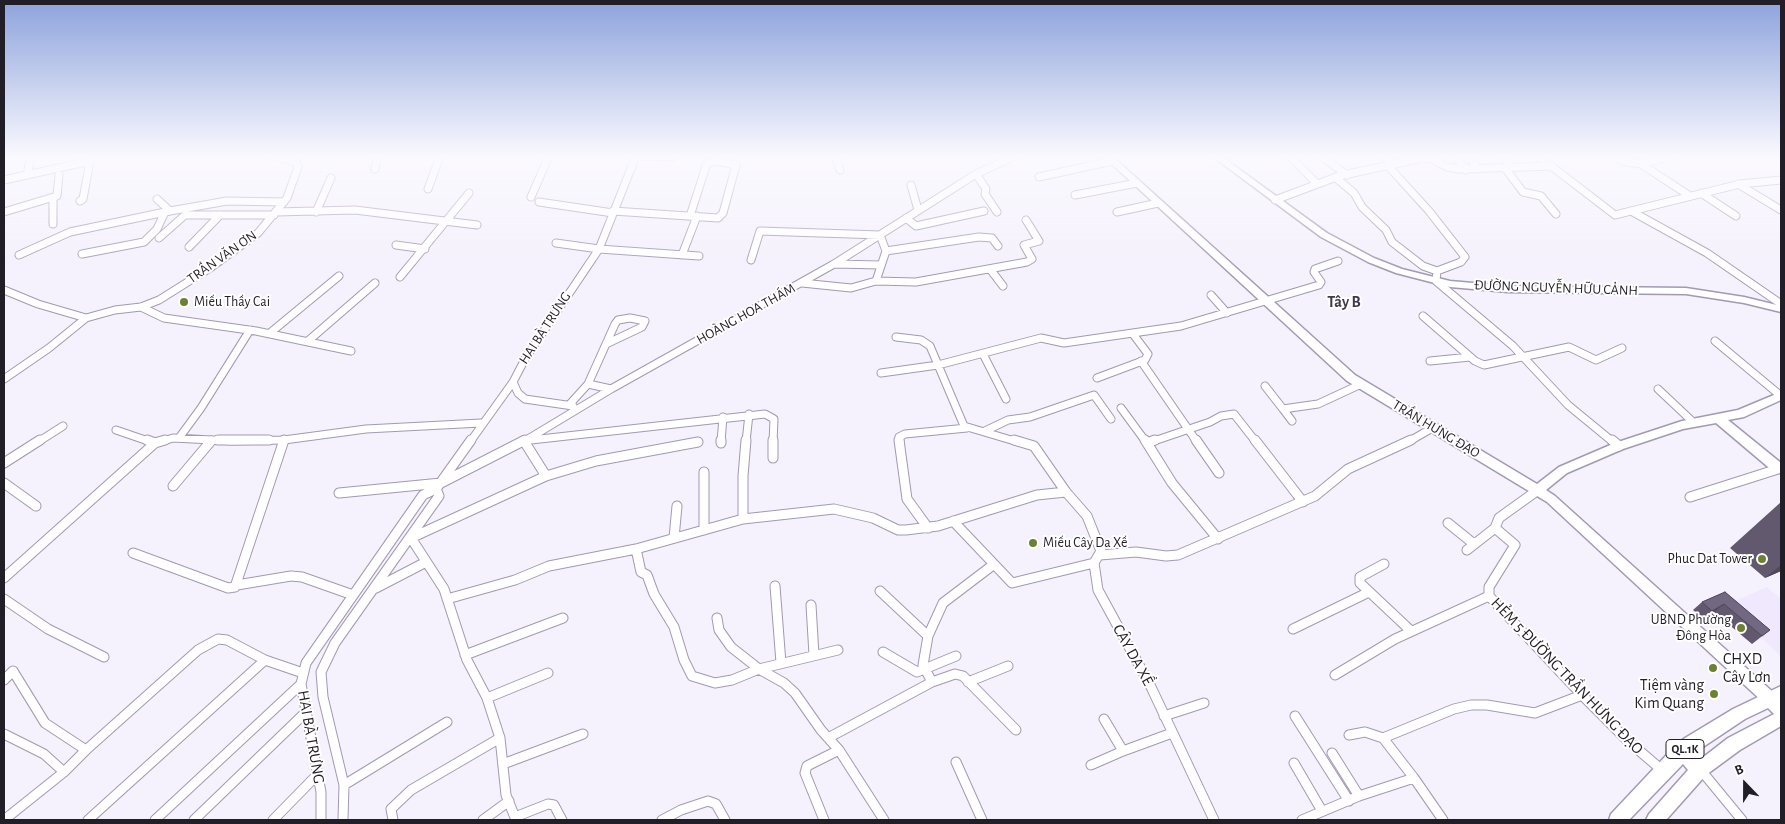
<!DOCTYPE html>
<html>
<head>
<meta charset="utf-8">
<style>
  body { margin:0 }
  #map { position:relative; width:1785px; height:824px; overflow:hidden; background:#f5f1fd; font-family:"Alegreya Sans",sans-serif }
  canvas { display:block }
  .frame { position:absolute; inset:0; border:5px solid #221e28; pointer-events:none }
  .north { position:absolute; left:1720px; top:759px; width:50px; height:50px; -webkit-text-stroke:4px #fff; paint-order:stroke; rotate:338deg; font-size:14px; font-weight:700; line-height:20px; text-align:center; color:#221e28 }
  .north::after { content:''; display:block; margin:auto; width:18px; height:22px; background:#221e28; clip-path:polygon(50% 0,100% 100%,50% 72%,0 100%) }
</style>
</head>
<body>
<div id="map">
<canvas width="1785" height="824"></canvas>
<div class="frame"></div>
<div class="north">B</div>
</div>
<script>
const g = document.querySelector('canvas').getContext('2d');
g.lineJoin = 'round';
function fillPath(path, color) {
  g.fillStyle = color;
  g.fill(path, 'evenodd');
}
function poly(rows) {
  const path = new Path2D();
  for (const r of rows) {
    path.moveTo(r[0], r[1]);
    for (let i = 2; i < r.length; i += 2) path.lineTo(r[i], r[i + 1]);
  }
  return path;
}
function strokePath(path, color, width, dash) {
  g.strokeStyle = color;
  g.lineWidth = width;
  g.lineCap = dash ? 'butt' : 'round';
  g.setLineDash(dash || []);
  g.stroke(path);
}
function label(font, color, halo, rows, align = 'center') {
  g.font = font + ' "Alegreya Sans",sans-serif';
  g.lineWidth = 4;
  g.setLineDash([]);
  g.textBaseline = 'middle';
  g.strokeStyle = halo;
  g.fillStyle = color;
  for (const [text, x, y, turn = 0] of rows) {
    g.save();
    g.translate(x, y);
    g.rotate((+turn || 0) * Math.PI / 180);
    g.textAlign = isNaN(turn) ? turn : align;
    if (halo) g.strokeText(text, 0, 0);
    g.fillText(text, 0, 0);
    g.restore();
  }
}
fillPath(poly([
  [1767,587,1781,599,1781,656,1725,605]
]), '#f0e8fd');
const streetFar1 = poly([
  [636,156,674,157],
  [835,156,840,170],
  [1290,156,1317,184],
  [1321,156,1347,175],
  [1384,156,1394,165],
  [1455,156,1466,170],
  [1469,156,1478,169],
  [1502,156,1512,167],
  [1538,156,1615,215,1740,184,1781,180],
  [1614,156,1622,161,1641,164,1673,156],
  [1641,164,1690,196],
  [1389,167,1429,211,1465,257,1461,262,1437,271,1436,281,1513,346,1568,405,1613,442],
  [1505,168,1523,192,1541,196,1556,214],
  [375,169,378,156],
  [976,174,986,189,985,194,997,212],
  [27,175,31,156],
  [1039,177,1112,161],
  [1336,178,1354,193,1362,207,1386,230,1392,242,1423,266,1437,271],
  [4,180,90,161],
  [1738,184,1781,210],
  [911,185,918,210],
  [428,189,440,156],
  [1701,193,1736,216],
  [1075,195,1137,183],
  [531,197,549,156],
  [53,198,53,224],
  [157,199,170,211],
  [1275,200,1339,176,1422,158,1432,159,1447,167,1459,169,1552,166],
  [80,201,83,199,91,156],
  [539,202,613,213],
  [613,211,718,218,723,213,736,165,717,161,707,163,690,216],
  [1631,211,1707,253,1781,304],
  [4,212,57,196,59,175],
  [276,212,355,210,477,225],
  [316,212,331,178],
  [1117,212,1158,203],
  [906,218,916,226,984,211],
  [159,238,185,215,274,215],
  [556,243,599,249,699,256],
  [396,245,425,249],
  [189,247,220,215],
  [886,251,979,237,992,238,998,246],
  [82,254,144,242,157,229,165,212],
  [19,255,70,232,170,211,227,201,284,202],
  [682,255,697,216],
  [751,260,760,231,880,235,886,251,876,281],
  [834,264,881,265],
  [990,269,1003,286],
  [400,277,469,193],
  [802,283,851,288,876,281,916,282,1027,262,1032,259,1024,245,1039,241,1026,220],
  [4,290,38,304,86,318,49,348,4,379],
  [1211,295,1227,313],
  [141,307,164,318,256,331,351,351],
  [1423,316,1475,361,1484,365,1569,347,1596,360,1622,348],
  [86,318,115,310,141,307,159,300,210,268,258,233,287,198,298,167,296,162,272,156],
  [270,333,339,276],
  [896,337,921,340,930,346,964,426,1018,442],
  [308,341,375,283],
  [1715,341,1781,396],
  [983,354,1006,399],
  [1141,361,1197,442],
  [1430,361,1470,357],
  [881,373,938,365,1041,338,1064,343,1181,326,1319,285,1321,282,1314,272,1315,269,1338,261],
  [1097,378,1145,360,1148,354,1133,334],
  [513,382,518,393,525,399,573,406],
  [588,384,611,389],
  [1265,386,1283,409,1318,404,1359,385],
  [1658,389,1693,422],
  [569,405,588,384,615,324,618,320,630,318,645,321,642,327,606,344],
  [1121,408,1146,442],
  [1283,409,1292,421],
  [116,430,151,442],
  [985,431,1008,420,1030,417,1094,395,1111,419],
  [179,438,201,408,250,330],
  [531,440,765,414,774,419,773,442],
  [38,442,63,426],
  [160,442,173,438,232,441,284,440,366,429,481,423],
  [470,442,513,382,525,359,599,249,636,156],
  [523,442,611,389,834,264,976,174,1015,156],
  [721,442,723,417],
  [746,442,749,414],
  [900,442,899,437,905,434,967,428],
  [1151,442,1210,422,1221,416,1234,414,1256,442],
  [1408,442,1434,427]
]);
const street = poly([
  [147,440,155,443],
  [218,440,269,440],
  [899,440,907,499,928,528],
  [1014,440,1034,446,1066,492,1087,516,1101,551,1094,563,1098,590,1151,687,1214,820],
  [1145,440,1147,443],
  [1155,440,1147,443,1172,483,1218,539],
  [1196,440,1219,473],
  [1255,440,1303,502],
  [1612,440,1619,446],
  [524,441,546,476],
  [721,443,721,440],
  [773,458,773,440],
  [4,463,40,440],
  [704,472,704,530],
  [4,483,36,506],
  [173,486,211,441],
  [1538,490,1499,518,1495,528,1515,545,1489,587,1489,596,1582,695,1628,741,1663,771],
  [339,493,441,483,525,440],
  [1690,497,1778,469],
  [743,519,743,476,746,440],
  [953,521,1012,583,1094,563],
  [1448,523,1474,544],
  [674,538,677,506],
  [636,549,641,572,647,575,654,594,674,627,684,660,692,676,715,683,732,680,759,669,784,683,795,693,821,730,839,750,884,820],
  [1467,550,1495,528],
  [133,553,228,588,235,587,284,440],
  [1100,555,1136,552,1166,556,1178,555,1315,496,1348,469,1411,440],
  [1384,564,1360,577,1360,583,1411,631],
  [4,578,155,443,165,440],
  [237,585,291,576,302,577,353,595],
  [775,586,781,663],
  [376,588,426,562],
  [880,591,928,636,923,665,932,682],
  [4,599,48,629,104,657],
  [447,599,515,580,549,566,636,549,743,519,834,509,873,518,898,530,906,530,938,526,1037,495,1066,492],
  [811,605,814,655],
  [717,618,719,630,731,647,759,669,838,650],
  [1293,629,1369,592],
  [928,636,943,603,993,565],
  [883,652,917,672,956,656],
  [465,655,563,618],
  [1335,675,1395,639,1489,596],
  [4,680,13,671,45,723,86,750,198,650,218,639,227,640,265,660,303,673],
  [968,682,1008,666],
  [487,698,548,673],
  [1164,716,1204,703],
  [1295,716,1349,801],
  [1104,719,1123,751,1172,733],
  [4,734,44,754,64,772,86,750],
  [1349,735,1365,732,1383,738,1414,778],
  [828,738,932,682,955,674,963,676,1016,730],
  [1383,738,1454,709,1471,705,1487,705,1535,713,1582,695],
  [1332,753,1359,796],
  [956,762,982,820],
  [1294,763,1322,811],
  [503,764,583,734],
  [1091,765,1123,751],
  [1700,769,1742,820],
  [344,785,447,722],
  [515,817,548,804,554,805,562,820],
  [4,820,64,772],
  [88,820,265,660],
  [155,820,301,684],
  [194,820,306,712],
  [273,820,318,774],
  [321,820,321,792,301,684,306,663,423,495,436,489,471,440],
  [343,820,344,785,323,697,321,672,335,643,439,496,436,489],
  [393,820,391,809,411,790,500,738],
  [483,820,509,801],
  [516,820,506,795,500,738,487,698,467,660,444,589,411,538,546,476,596,461,698,442],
  [662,820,681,810,708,801,716,804,725,820],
  [824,820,805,773,807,766,839,750],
  [1302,820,1359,796,1414,778,1443,820]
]);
const secondary = poly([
  [1103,156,1112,156,1355,375,1537,484,1559,467,1615,443,1682,421,1738,410,1781,392,1781,400,1744,417,1728,420,1781,463,1781,473,1774,472,1716,423,1683,429,1623,449,1567,473,1546,490,1555,496,1774,693,1776,698,1774,703,1769,705,1764,703,1547,502,1347,381,1103,156],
  [1212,156,1221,156,1327,233,1374,258,1402,269,1450,281,1508,286,1686,288,1744,297,1781,306,1781,312,1744,303,1686,294,1508,292,1450,287,1396,273,1368,262,1321,237,1212,156]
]);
const primary = poly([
  [1781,686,1781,726,1740,750,1706,775,1666,820,1646,820,1649,814,1688,770,1683,764,1629,820,1609,820,1611,814,1675,746,1685,738,1733,709,1781,686],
  [1768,708,1774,714,1728,738,1701,759,1694,753,1745,719,1768,708]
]);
strokePath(streetFar1, '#a399b3', 9);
strokePath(street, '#a399b3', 11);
strokePath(secondary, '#a399b3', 3);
strokePath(primary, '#a399b3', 3);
strokePath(streetFar1, '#fff', 7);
strokePath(street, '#fff', 9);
fillPath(secondary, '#fff');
fillPath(primary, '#fff');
fillPath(poly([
  [1781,502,1781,571,1765,578,1730,548],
  [1725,592,1770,630,1752,644,1714,612,1703,618,1693,610,1702,602]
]), '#62596f');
fillPath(poly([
  [1781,565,1781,571,1765,578],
  [1724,604,1714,612,1703,618,1712,611]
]), '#50495a');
const building = poly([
  [1725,592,1770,630,1762,636,1724,604,1712,611,1702,602,1725,592]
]);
fillPath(building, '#726881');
strokePath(building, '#50495a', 1);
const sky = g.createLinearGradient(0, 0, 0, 271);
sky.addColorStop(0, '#8da3dd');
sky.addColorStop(0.58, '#faf9fe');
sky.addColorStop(1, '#faf9fe00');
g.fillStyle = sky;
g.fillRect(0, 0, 1785, 271);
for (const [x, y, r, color] of [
  [184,302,5,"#6c8132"],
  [1033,543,5,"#6c8132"],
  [1762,559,5,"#6c8132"],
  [1741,628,5,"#6c8132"],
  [1713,668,5,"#6c8132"],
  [1714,694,5,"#6c8132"]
]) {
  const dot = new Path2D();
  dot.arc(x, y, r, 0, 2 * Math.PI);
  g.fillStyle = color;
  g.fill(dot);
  strokePath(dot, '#fff', 2);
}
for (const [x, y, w] of [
  [1685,749,38]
]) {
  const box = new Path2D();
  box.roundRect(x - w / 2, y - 9.5, w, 19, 4);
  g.fillStyle = '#fff';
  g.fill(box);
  strokePath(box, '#221e28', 1);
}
label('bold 12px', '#221e28', null, [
  ["QL.1K",1685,749]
]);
label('14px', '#221e28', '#fff', [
  ["TRẦN VĂN ƠN",222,257,-35],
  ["ĐƯỜNG NGUYỄN HỮU CẢNH",1556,288,2],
  ["HOÀNG HOA THÁM",746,314,-29],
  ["HAI BÀ TRƯNG",545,328,-57],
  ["TRẦN HƯNG ĐẠO",1436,429,31]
]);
label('14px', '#221e28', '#fff', [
  ["Miếu Thầy Cai",194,302],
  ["Miếu Cây Da Xề",1043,543],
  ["Phuc Dat Tower",1752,559,"right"],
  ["UBND Phường",1731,620,"right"],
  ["Đông Hòa",1731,636,"right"]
], 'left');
label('bold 16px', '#42394f', '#fff', [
  ["Tây B",1344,302]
]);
label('16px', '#221e28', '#fff', [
  ["CÂY DA XỀ",1133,655,61],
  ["HẺM 5 ĐƯỜNG TRẦN HƯNG ĐẠO",1567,676,46],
  ["HAI BÀ TRƯNG",311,737,80]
]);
label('16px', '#221e28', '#fff', [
  ["CHXD",1723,659],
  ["Cây Lơn",1723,677],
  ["Tiệm vàng",1704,685,"right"],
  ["Kim Quang",1704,703,"right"]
], 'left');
</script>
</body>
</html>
